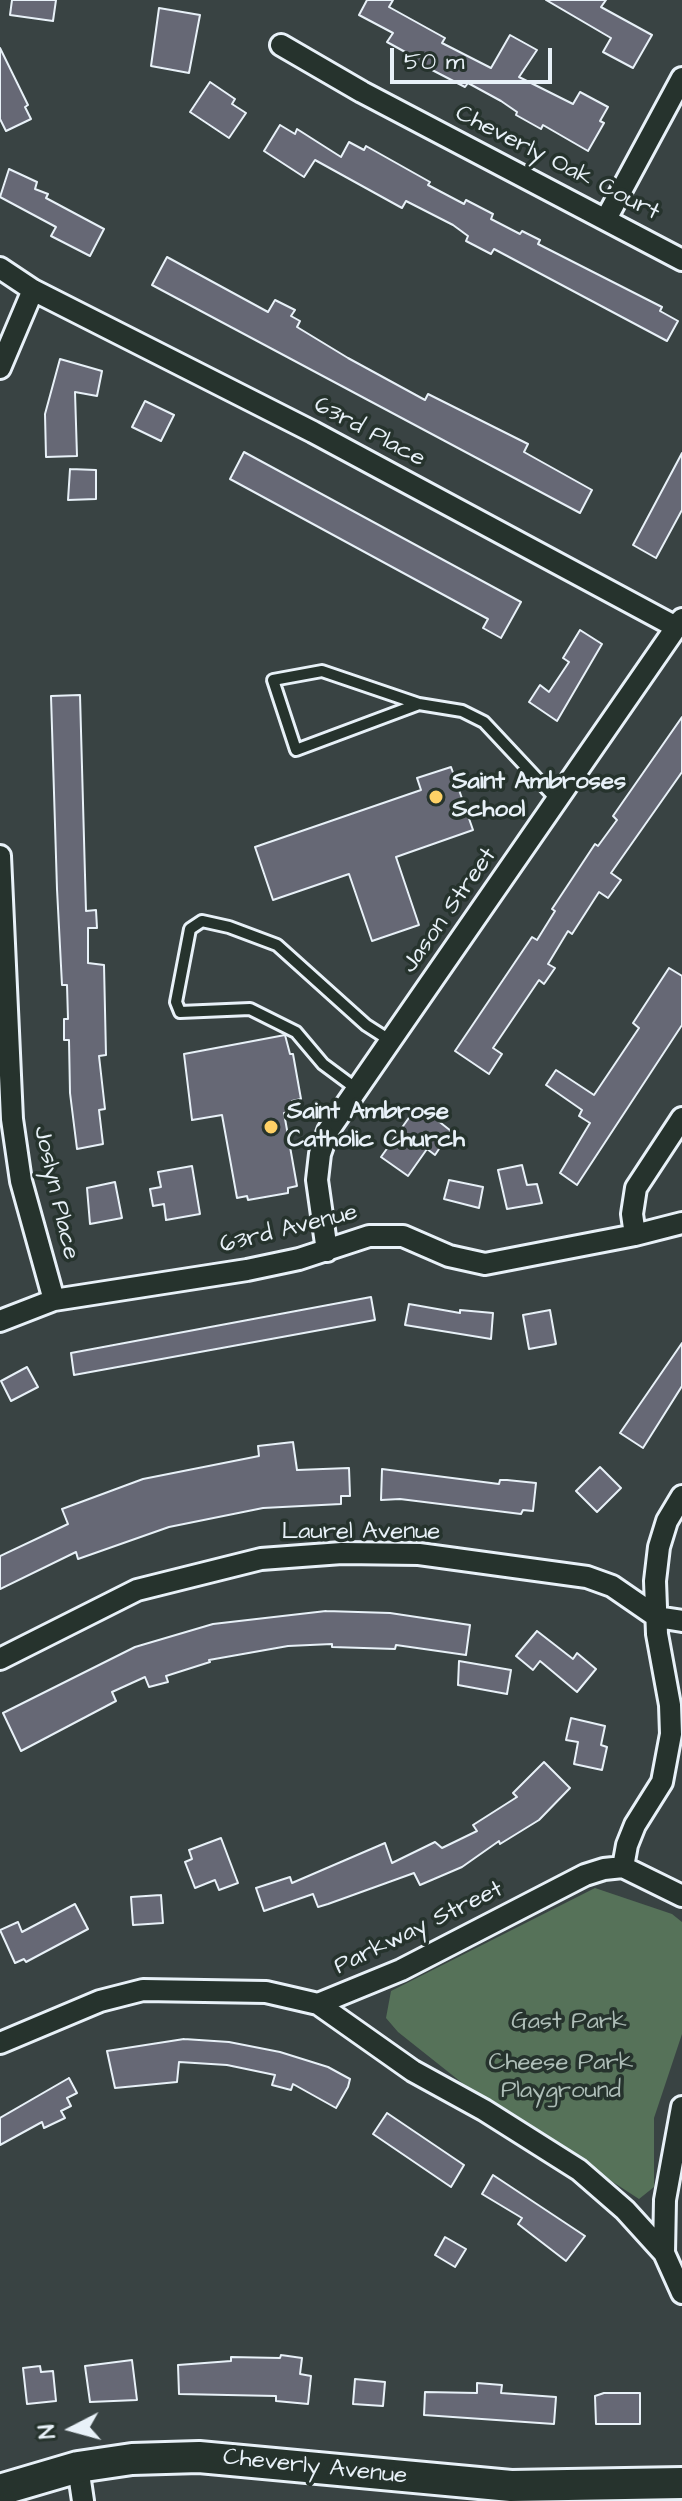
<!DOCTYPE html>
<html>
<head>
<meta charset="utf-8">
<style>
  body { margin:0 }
  #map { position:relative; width:682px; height:2501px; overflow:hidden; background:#394343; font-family:"Architects Daughter",sans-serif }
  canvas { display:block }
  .north { position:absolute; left:32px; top:2389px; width:80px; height:80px; -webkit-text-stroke:6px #26332d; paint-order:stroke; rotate:264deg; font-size:22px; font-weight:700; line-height:32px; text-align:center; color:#e8f1f8 }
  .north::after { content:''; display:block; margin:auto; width:28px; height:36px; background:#e8f1f8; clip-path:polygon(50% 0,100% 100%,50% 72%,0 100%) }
  .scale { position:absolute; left:390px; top:48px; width:162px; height:36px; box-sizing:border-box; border:4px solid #e8f1f8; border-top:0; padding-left:10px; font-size:24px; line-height:28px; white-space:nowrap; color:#e8f1f8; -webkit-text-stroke:6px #26332d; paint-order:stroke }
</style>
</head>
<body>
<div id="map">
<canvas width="682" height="2501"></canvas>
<div class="north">N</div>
<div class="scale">50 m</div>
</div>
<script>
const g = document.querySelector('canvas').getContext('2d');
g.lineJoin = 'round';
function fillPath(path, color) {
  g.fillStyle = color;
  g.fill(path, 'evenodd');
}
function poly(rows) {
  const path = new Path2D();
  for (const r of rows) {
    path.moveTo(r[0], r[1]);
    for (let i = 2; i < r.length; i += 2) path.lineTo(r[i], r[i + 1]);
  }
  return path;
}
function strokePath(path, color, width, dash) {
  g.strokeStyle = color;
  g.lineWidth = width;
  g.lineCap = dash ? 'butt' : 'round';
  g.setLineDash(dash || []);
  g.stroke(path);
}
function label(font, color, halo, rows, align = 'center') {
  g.font = font + ' "Architects Daughter",sans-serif';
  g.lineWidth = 7;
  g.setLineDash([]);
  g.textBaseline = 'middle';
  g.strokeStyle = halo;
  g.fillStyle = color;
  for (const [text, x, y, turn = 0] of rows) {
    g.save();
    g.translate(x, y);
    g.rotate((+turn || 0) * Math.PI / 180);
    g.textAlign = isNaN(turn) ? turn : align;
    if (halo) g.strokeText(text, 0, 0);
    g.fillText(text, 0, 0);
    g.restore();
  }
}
fillPath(poly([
  [595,1888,672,1914,682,1922,682,2034,654,2118,654,2187,639,2199,471,2090,398,2032,386,2018,391,1991]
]), '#567259');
const building = poly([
  [12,0,56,0,53,21,10,15,12,0],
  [367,0,393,0,389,7,445,38,442,43,491,68,510,35,537,50,519,77,573,104,580,92,608,107,600,121,604,123,588,151,543,125,541,129,516,115,517,112,501,101,468,83,465,87,405,56,407,53,387,42,393,33,359,15,367,0],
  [546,0,606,0,601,7,652,35,633,68,603,52,611,38,546,0],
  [159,8,200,15,189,73,151,66,159,8],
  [0,48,28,105,25,107,31,119,6,131,0,119,0,48],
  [210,82,235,99,232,104,246,113,229,138,190,112,210,82],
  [280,125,295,134,297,129,341,157,349,142,364,150,366,146,430,182,428,185,464,204,466,200,493,214,491,219,520,234,522,231,540,240,538,244,662,307,660,311,678,321,667,341,494,249,491,254,466,241,468,236,453,225,406,201,402,208,315,160,304,177,264,151,280,125],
  [9,169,37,182,35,189,48,194,46,198,104,229,90,256,51,236,56,227,0,197,9,169],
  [167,257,268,312,275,300,295,310,291,316,300,321,297,327,348,358,425,400,428,394,528,444,524,452,592,490,580,513,152,285,167,257],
  [60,359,102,371,97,396,75,392,77,456,46,457,45,414,60,359],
  [145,401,174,415,161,441,132,427,145,401],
  [244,452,521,602,501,638,483,628,488,619,230,479,244,452],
  [682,453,682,510,656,558,633,545,682,453],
  [70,469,96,470,96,499,68,500,70,469],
  [580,630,602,644,557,721,529,702,540,685,549,692,569,662,563,658,580,630],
  [80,695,86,911,96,910,97,928,88,928,88,963,104,965,106,1055,99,1056,105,1109,99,1110,103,1144,77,1149,70,1093,69,1040,64,1040,64,1019,68,1019,67,985,62,985,57,889,51,696,80,695],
  [682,717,682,772,611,873,621,880,608,898,599,892,572,934,568,931,548,964,555,968,544,984,539,980,493,1048,502,1054,489,1074,455,1051,532,937,537,940,555,911,552,909,595,844,598,846,617,820,613,816,682,717],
  [451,767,473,830,396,857,419,925,372,941,349,874,273,900,255,847,421,790,417,778,451,767],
  [669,968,682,976,682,1025,577,1185,560,1173,590,1123,579,1116,582,1110,546,1085,556,1070,594,1095,639,1028,633,1023,669,968],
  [285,1035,290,1054,293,1054,301,1099,292,1101,294,1112,284,1113,297,1186,288,1188,288,1193,248,1200,247,1196,237,1198,222,1115,192,1120,184,1054,285,1035],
  [418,1105,451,1131,435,1155,427,1149,408,1176,381,1157,418,1105],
  [522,1165,527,1185,537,1184,542,1203,507,1209,498,1170,522,1165],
  [192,1166,200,1214,166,1220,164,1204,153,1206,150,1189,161,1187,158,1172,192,1166],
  [449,1180,483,1187,479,1208,444,1199,449,1180],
  [115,1182,122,1218,90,1224,87,1188,115,1182],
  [371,1297,375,1320,74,1375,71,1353,371,1297],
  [409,1304,460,1313,460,1310,493,1313,491,1339,405,1325,409,1304],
  [550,1310,556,1344,529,1349,523,1315,550,1310],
  [682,1343,682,1386,643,1448,620,1433,682,1343],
  [27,1367,38,1387,11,1401,1,1381,27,1367],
  [293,1442,297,1470,349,1468,350,1496,341,1496,341,1504,263,1508,169,1527,78,1559,76,1552,0,1589,0,1556,68,1524,62,1509,143,1479,259,1456,258,1446,293,1442],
  [600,1467,621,1488,597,1512,576,1491,600,1467],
  [382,1469,499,1484,500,1480,507,1480,536,1483,533,1511,523,1510,521,1514,400,1499,381,1500,382,1469],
  [326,1611,390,1613,470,1625,466,1655,396,1645,395,1649,332,1647,332,1644,288,1646,209,1660,210,1662,166,1676,168,1682,149,1687,145,1677,112,1692,116,1701,21,1751,3,1713,135,1647,213,1624,326,1611],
  [537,1631,573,1659,577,1653,596,1669,577,1692,540,1661,533,1670,516,1656,537,1631],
  [459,1661,511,1670,507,1694,458,1685,459,1661],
  [571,1718,605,1726,601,1745,607,1747,602,1770,574,1764,578,1742,566,1740,571,1718],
  [544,1762,570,1788,539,1820,500,1844,499,1841,462,1867,420,1885,414,1873,328,1904,318,1907,313,1894,264,1911,256,1888,290,1877,292,1883,385,1843,392,1863,435,1842,442,1848,477,1831,473,1825,517,1797,513,1793,544,1762],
  [221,1838,238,1883,219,1890,215,1880,195,1888,185,1862,192,1859,189,1850,221,1838],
  [161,1895,163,1923,133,1925,131,1897,161,1895],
  [75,1904,88,1929,26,1962,24,1959,15,1963,0,1930,18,1922,22,1932,75,1904],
  [184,2039,229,2042,280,2052,328,2067,350,2079,348,2087,336,2108,293,2084,291,2090,272,2085,275,2075,227,2065,179,2062,177,2082,115,2088,107,2051,184,2039],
  [69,2078,77,2093,67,2098,71,2106,61,2111,65,2118,44,2128,42,2122,0,2145,0,2118,69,2078],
  [387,2113,464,2165,451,2187,373,2134,387,2113],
  [493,2175,585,2236,566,2261,518,2224,522,2218,482,2194,493,2175],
  [445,2237,466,2249,455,2267,435,2255,445,2237],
  [281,2355,302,2358,300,2374,311,2376,308,2404,276,2401,276,2396,179,2394,178,2365,231,2361,231,2357,280,2358,281,2355],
  [132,2360,137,2400,90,2402,85,2366,132,2360],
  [40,2366,41,2372,53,2371,56,2401,27,2404,23,2368,40,2366],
  [355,2379,385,2382,383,2406,353,2404,355,2379],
  [477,2383,502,2385,501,2393,556,2397,554,2424,424,2415,425,2392,477,2393,477,2383],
  [604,2393,640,2393,640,2424,596,2424,595,2396,604,2393]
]);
fillPath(building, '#666875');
strokePath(building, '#e8f1f8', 2);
const lane = poly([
  [419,704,322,671,273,680,296,750,419,704,462,711,484,722,557,800],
  [358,1090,323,1064,296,1032,250,1009,180,1012,176,1002,190,929,202,921,229,927,277,945,366,1025,391,1041]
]);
const street = poly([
  [281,45,362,92,682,260],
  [607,217,682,78],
  [0,268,33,290,313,432,676,627],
  [0,368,33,290],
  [0,856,12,1119,21,1181,54,1300],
  [635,1235,632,1214,636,1188,682,1118],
  [327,1251,317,1180,320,1154,328,1131,682,619],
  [0,1321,54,1300,247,1270,299,1259,369,1236,403,1236,449,1256,485,1264,635,1235,682,1223],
  [0,1659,137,1590,261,1559,342,1553,419,1554,587,1577,612,1586,657,1617,682,1621],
  [623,1867,627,1845,635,1825,662,1782,671,1734,670,1705,657,1634,655,1581,659,1547,667,1521,682,1496],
  [318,2004,413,2071,484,2110,579,2170,625,2210,664,2253],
  [0,2043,100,2001,143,1990,266,1992,318,2004,401,1970,585,1875,604,1869,623,1867,682,1896],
  [682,2107,665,2200,664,2253,682,2293],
  [78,2467,83,2501]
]);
const secondary = poly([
  [0,2490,78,2467,132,2459,199,2457,511,2486,682,2483]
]);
strokePath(lane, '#e8f1f8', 16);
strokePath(street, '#e8f1f8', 26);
strokePath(secondary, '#e8f1f8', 36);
strokePath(lane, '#26332d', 10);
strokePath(street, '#26332d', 20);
strokePath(secondary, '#26332d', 30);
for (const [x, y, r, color] of [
  [436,797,8,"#ffd166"],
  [271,1127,8,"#ffd166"]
]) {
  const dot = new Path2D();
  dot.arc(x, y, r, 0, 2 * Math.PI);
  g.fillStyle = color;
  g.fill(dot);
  strokePath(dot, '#26332d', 3);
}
label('24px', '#e8f1f8', '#26332d', [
  ["Cheverly Oak Court",557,164,27],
  ["63rd Place",369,433,28],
  ["Jason Street",450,911,-55],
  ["Joslyn Place",55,1193,77],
  ["63rd Avenue",289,1230,-14],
  ["Laurel Avenue",361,1533],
  ["Parkway Street",419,1929,-26],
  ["Cheverly Avenue",315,2468,6]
]);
label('bold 24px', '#e8f1f8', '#26332d', [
  ["Saint Ambroses",452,783],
  ["School",452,811],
  ["Saint Ambrose",287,1113],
  ["Catholic Church",287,1141]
], 'left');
label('24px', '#aebeb8', '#26332d', [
  ["Gast Park",569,2023],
  ["Cheese Park",561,2064],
  ["Playground",561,2092]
]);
</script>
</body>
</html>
